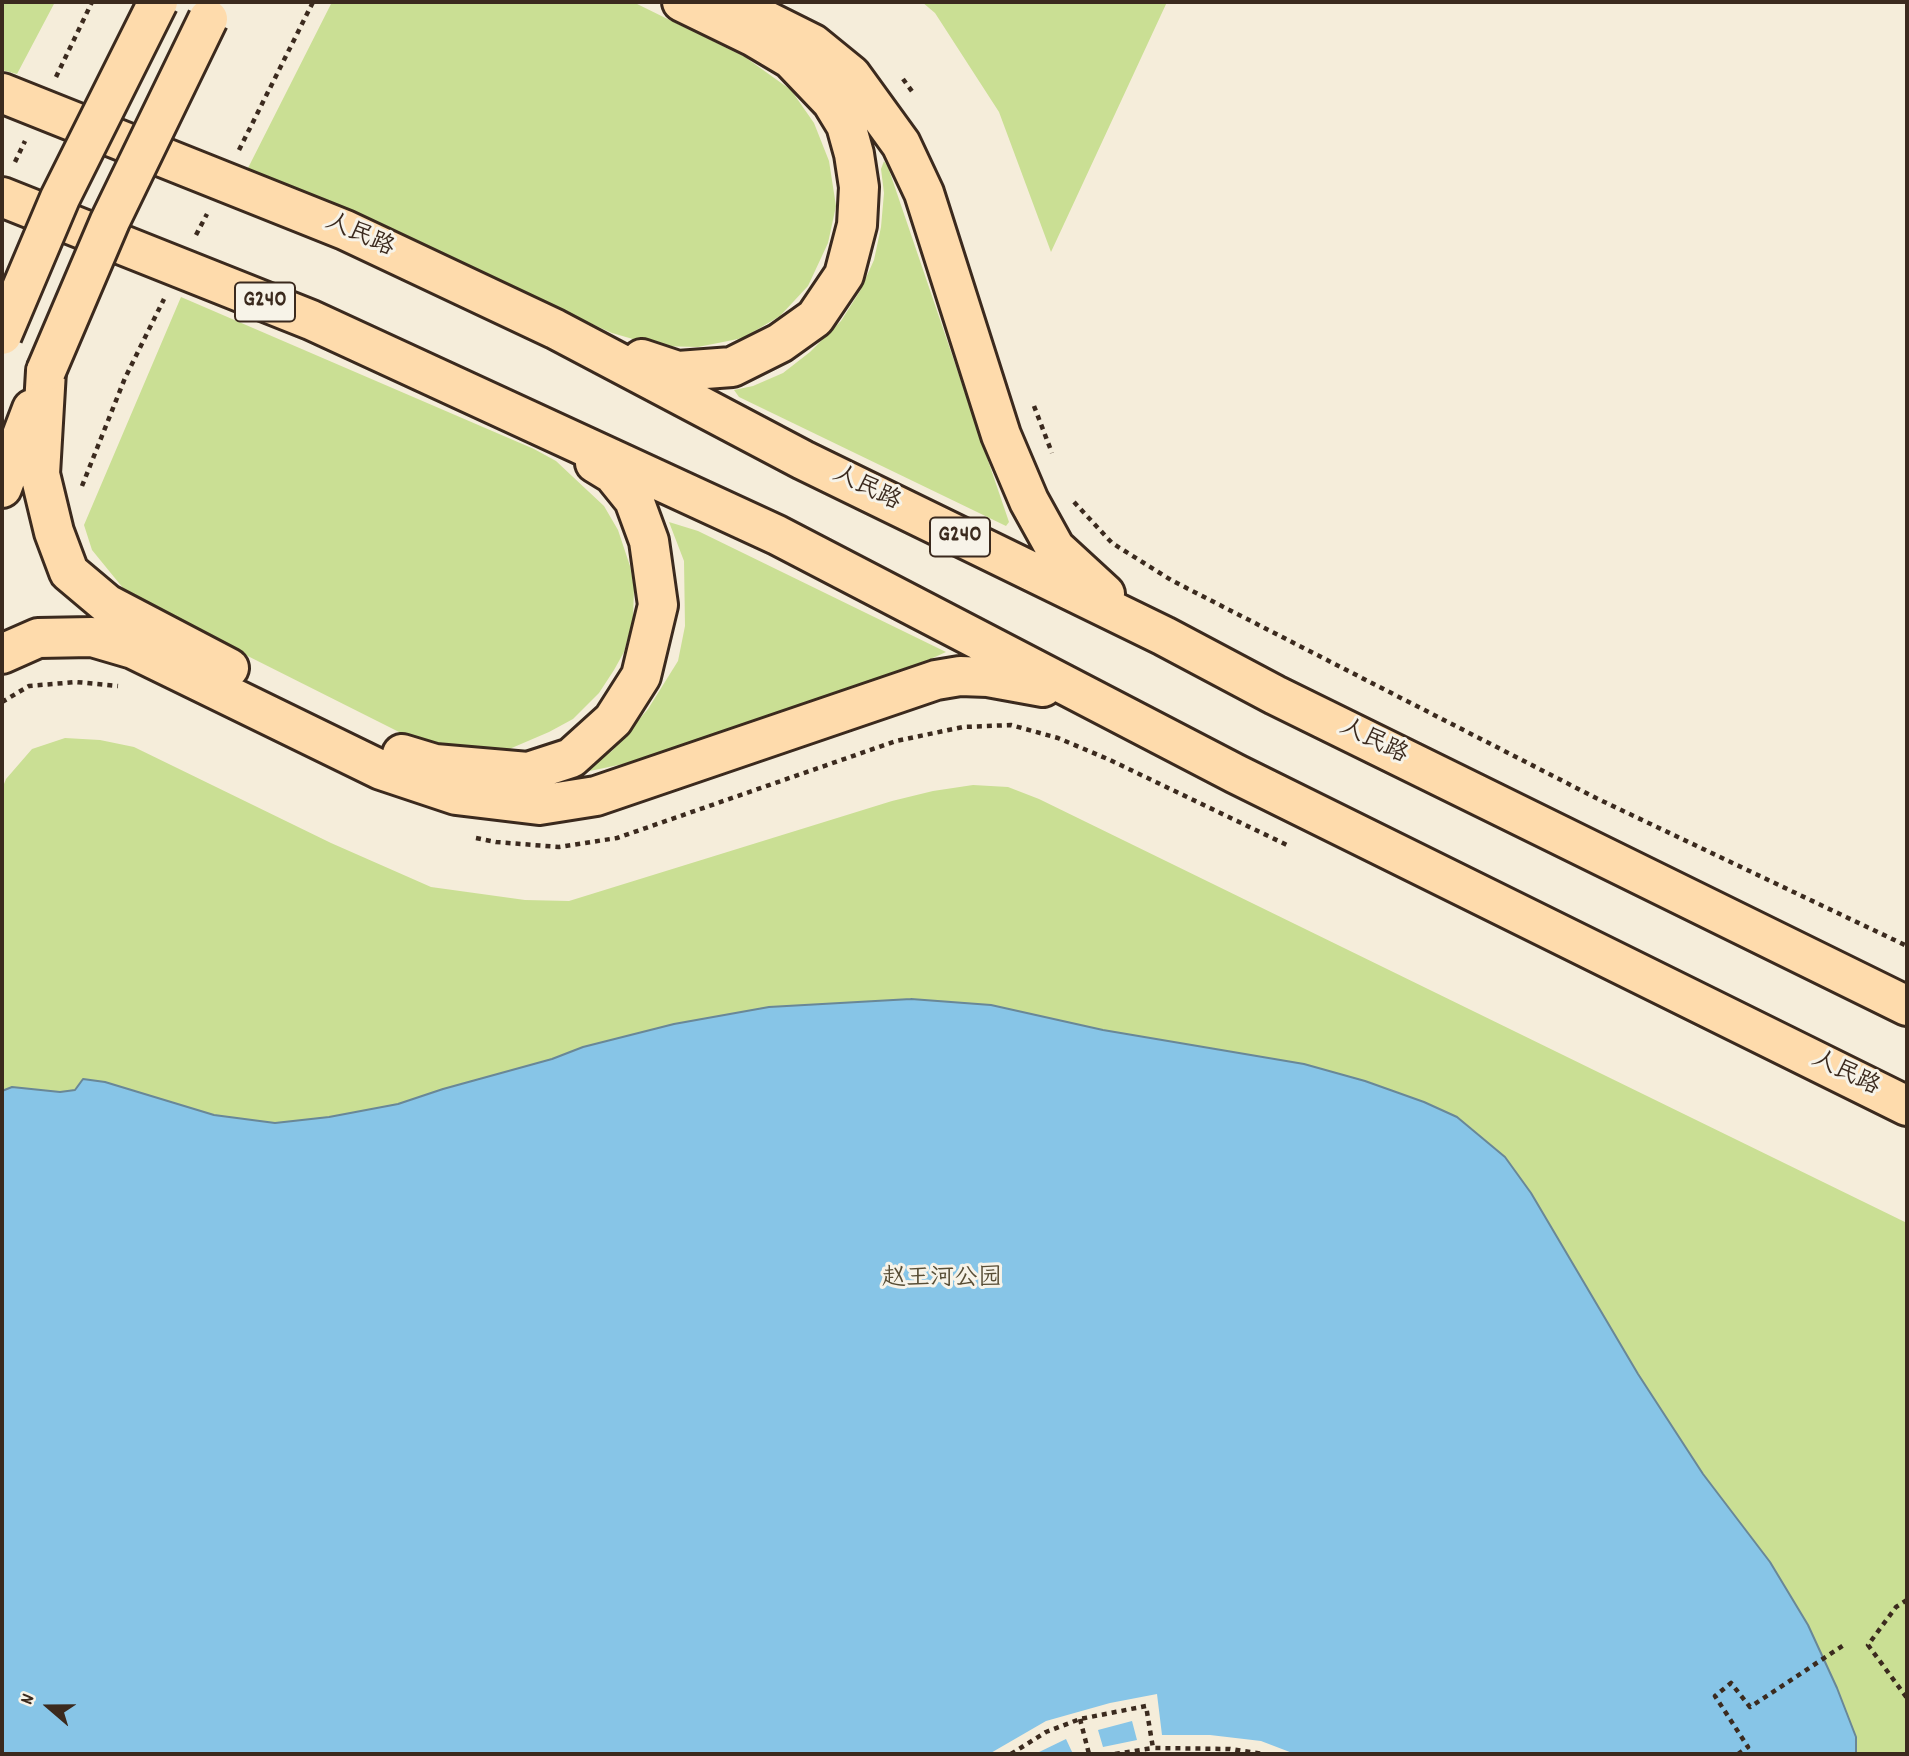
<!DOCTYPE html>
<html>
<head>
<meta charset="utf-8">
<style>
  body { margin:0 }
  #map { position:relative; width:1909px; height:1756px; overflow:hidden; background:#f5edda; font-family:Dekko,sans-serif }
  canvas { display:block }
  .frame { position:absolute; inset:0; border:4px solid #3b2a1e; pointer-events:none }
  .north { position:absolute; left:14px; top:1672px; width:70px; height:70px; -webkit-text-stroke:5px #f7f3e8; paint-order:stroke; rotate:290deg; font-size:19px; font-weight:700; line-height:28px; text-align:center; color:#3b2a1e }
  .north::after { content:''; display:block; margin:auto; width:24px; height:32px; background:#3b2a1e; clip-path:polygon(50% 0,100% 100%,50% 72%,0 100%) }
</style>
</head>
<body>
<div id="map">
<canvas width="1909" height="1756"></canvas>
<div class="frame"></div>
<div class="north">N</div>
</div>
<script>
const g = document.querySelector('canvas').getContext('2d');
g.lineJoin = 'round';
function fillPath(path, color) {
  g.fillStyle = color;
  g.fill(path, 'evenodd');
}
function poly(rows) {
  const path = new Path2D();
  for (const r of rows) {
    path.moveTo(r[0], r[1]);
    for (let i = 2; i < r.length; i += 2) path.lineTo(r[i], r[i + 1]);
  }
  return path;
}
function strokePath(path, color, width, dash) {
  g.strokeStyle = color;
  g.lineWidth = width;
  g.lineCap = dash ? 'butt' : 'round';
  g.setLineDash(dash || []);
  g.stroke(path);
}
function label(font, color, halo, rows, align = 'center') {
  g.font = font + ' Dekko,"LXGW WenKai TC",sans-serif';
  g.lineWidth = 6;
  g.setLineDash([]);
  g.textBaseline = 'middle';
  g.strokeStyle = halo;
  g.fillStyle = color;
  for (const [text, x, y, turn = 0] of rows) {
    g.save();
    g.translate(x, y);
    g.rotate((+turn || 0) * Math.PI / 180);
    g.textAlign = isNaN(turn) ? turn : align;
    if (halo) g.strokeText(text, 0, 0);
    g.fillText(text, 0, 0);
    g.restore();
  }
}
fillPath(poly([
  [2,2,55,2,17,74,2,70],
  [332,2,633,2,745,57,791,90,814,123,829,161,836,206,828,243,808,286,780,316,743,338,698,347,657,346,612,333,247,170],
  [922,2,1167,2,1051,252,999,112,935,13],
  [884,161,888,167,1009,522,1006,526,739,397,734,390,753,386,783,373,810,352,841,321,860,291,874,260,881,227,884,193,881,169],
  [181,297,534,449,556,461,604,506,618,530,630,566,634,588,633,619,624,652,614,670,599,693,573,719,549,732,507,750,467,750,407,736,176,620,123,588,92,550,84,525],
  [669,522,698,531,946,652,911,668,633,762,580,773,612,751,648,709,678,661,685,626,684,561],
  [65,738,100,740,134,747,331,843,431,887,525,900,569,901,892,801,933,791,973,785,1008,787,1039,799,1907,1223,1907,1754,2,1754,2,789,6,779,32,749]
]), '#cadf94');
const water = poly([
  [911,999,991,1005,1103,1030,1304,1064,1365,1081,1424,1102,1457,1117,1505,1157,1531,1193,1638,1374,1703,1474,1770,1562,1808,1625,1837,1688,1856,1737,1856,1754,2,1754,2,1091,12,1087,60,1092,75,1090,83,1079,105,1082,214,1115,275,1123,329,1117,398,1104,443,1089,552,1059,583,1047,674,1024,769,1007,911,999]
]);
fillPath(water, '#87c5e7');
strokePath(water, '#698797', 2);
fillPath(poly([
  [1157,1694,1162,1735,1210,1735,1261,1741,1295,1754,1073,1754,1066,1739,1035,1754,989,1754,1046,1721,1110,1703],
  [1132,1721,1137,1740,1103,1747,1098,1730]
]), '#f5edda');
const highway = poly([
  [729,2,813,44,851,75,901,144,924,193,1001,435,1029,501,1055,548,1105,594],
  [2,93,345,230,555,329,803,460,1164,636,1275,695,1907,1006],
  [2,197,311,320,777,535,1236,774,1907,1106],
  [642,359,678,371,732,367,780,343,815,318,844,275,857,225,859,187,854,154,846,125,832,102,791,59,754,37,682,2],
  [46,371,40,474,54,532,69,572,107,604,229,668],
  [2,488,32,409],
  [2,654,38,638,92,637,133,649,381,770,456,795,539,805,596,796,936,680,960,676,988,677,1043,687],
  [402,754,435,764,528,772,571,758,613,720,641,676,658,605,649,541,634,500,613,474,595,463]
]);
strokePath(highway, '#3b2a1e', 44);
strokePath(poly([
  [56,77,92,2],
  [903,79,914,94],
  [239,150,313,2],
  [15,162,25,141],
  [196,235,207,214],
  [1034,406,1052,453],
  [82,486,125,378,164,299],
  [1074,502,1112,543,1171,580,1596,798,1907,946],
  [2,702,29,686,76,682,118,686],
  [476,838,496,842,559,847,617,838,896,741,963,727,1011,725,1058,738,1110,760,1287,845],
  [1907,1600,1896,1607,1868,1645,1907,1698],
  [1080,1719,1089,1754],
  [1011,1754,1046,1732,1080,1719,1146,1706,1153,1748,1230,1749,1263,1754],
  [1115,1754,1153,1748],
  [1738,1754,1748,1747,1715,1696,1731,1683,1750,1707,1844,1645]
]), '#3b2a1e', 4.5, [5, 5]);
strokePath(highway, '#fedbac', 38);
const highwayBridge = poly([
  [2,335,60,198,158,2],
  [46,371,110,221,208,19]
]);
strokePath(highwayBridge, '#3b2a1e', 44, []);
strokePath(highwayBridge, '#fedbac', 38);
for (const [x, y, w] of [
  [265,302,60],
  [960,537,60]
]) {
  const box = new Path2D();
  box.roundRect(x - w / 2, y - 19.5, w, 39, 5);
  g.fillStyle = '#f7f3e8';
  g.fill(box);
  strokePath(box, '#3b2a1e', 2);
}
label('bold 23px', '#3b2a1e', null, [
  ["G240",265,302],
  ["G240",960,537]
]);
label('24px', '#3b2a1e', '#f7f3e8', [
  ["人民路",359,237,24],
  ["人民路",866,490,26],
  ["人民路",1373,743,26],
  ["人民路",1845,1075,26]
]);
label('24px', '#584e36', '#f7f3e8', [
  ["赵王河公园",942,1281]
]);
</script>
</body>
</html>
